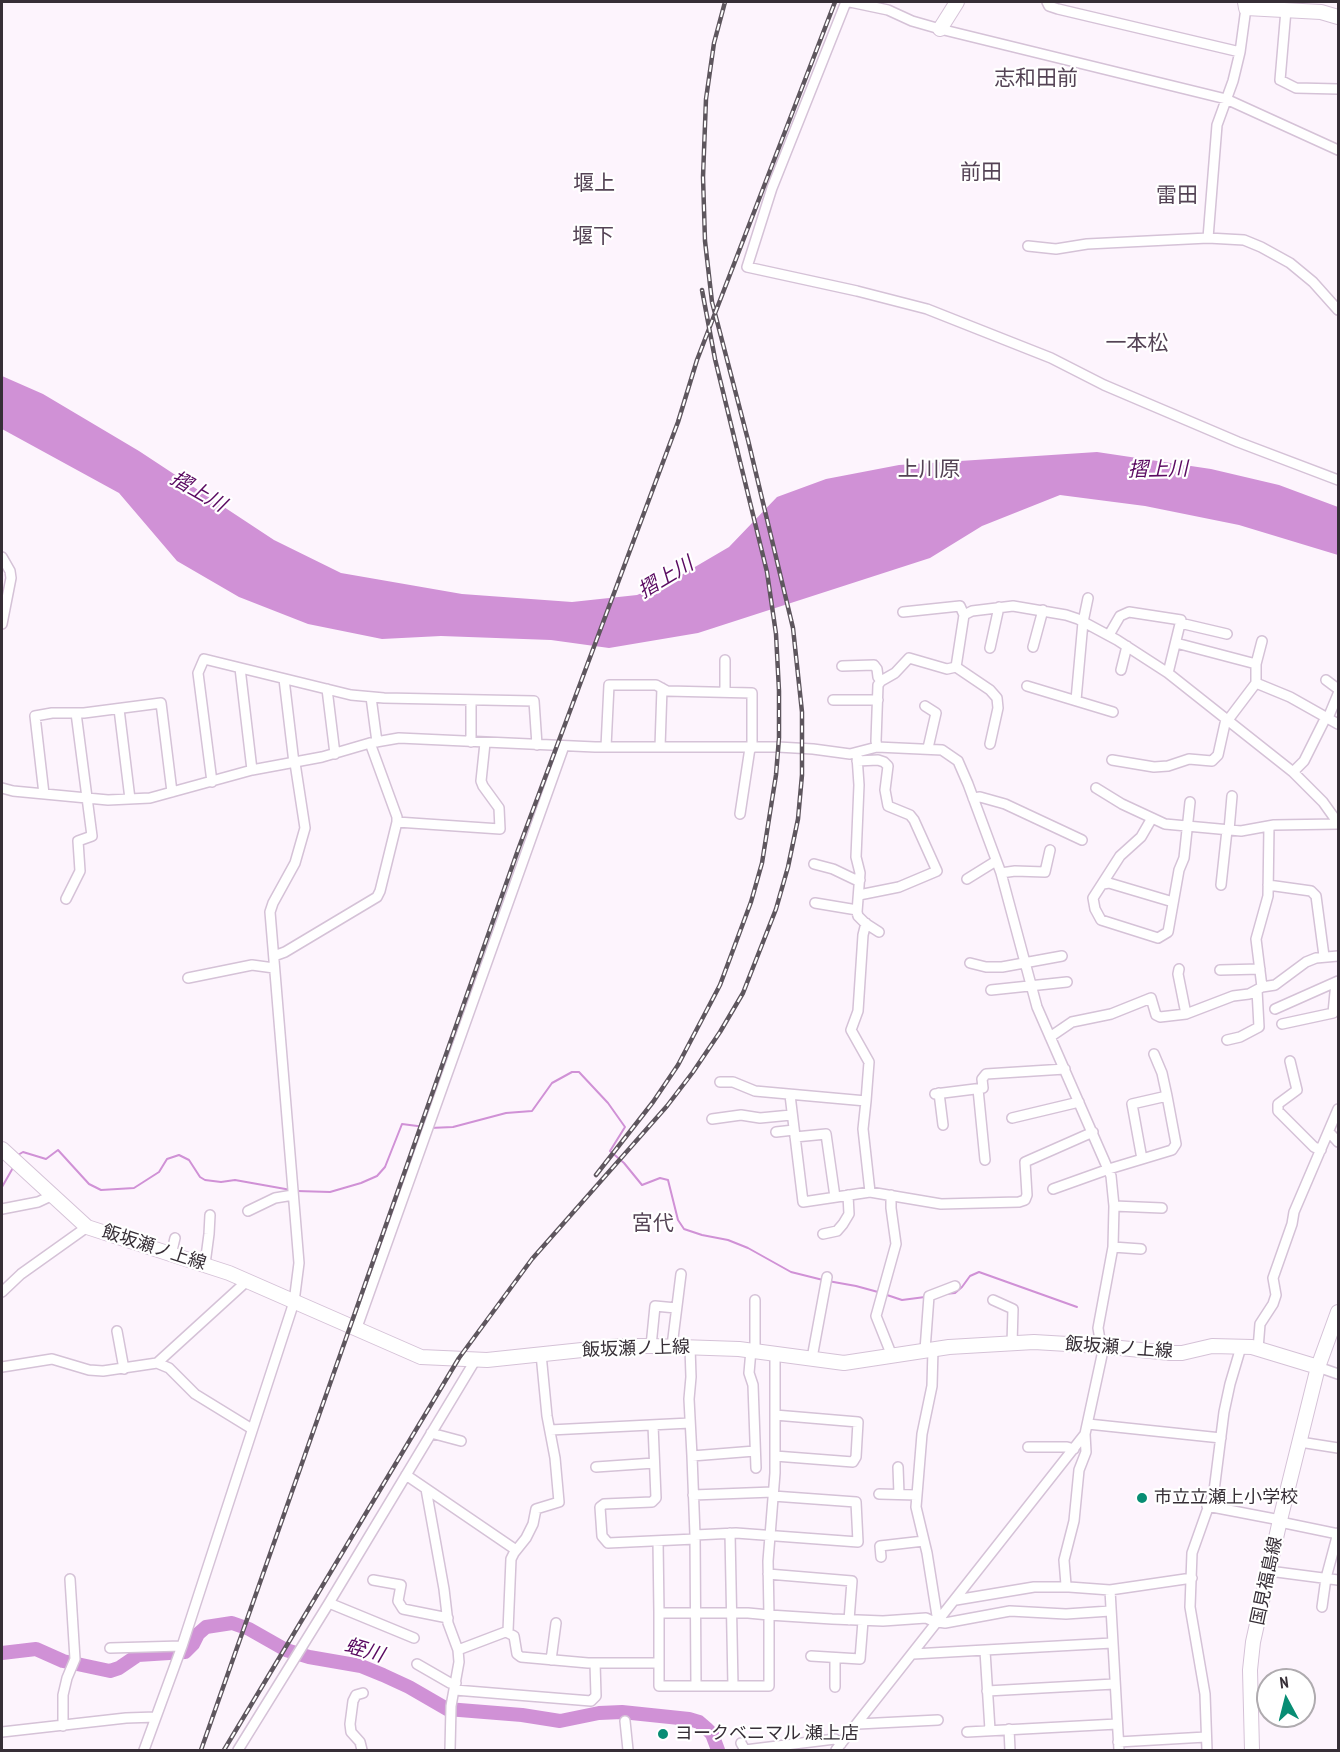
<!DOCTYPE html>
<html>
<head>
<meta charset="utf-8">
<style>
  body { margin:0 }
  #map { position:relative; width:1340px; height:1752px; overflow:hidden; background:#fdf4fd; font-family:"PT Sans Narrow",sans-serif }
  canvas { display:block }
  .frame { position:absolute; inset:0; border:3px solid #362e36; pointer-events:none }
  .north { position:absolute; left:1256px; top:1668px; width:60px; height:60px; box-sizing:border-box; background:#fff; border:2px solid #afabaf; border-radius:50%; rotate:353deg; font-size:16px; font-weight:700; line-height:24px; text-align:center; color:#362e36 }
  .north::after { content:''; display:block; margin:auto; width:21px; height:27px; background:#088d74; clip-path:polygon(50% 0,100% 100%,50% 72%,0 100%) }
</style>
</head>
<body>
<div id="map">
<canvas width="1340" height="1752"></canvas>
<div class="frame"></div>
<div class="north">N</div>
</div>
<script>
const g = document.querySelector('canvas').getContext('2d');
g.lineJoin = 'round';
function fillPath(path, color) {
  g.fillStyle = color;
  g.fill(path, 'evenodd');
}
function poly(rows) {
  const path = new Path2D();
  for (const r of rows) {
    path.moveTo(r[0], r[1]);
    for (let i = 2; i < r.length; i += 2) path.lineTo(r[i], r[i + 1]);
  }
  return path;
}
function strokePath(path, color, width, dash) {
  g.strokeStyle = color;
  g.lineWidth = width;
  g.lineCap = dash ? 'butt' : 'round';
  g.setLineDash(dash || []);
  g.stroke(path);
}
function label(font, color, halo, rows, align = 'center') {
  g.font = font + ' "PT Sans Narrow","Noto Sans JP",sans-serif';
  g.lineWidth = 4.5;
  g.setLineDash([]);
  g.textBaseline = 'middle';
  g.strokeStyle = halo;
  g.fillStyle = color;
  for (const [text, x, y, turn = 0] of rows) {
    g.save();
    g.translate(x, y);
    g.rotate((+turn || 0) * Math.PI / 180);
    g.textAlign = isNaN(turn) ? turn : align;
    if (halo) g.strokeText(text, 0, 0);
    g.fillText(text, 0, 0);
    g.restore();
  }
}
fillPath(poly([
  [2,376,43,394,139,451,274,540,341,573,462,594,572,602,637,595,671,581,729,547,777,497,826,479,899,465,1097,452,1211,469,1279,485,1338,507,1338,555,1239,525,1145,506,1060,495,982,526,930,558,698,633,609,648,551,640,441,636,382,639,308,624,239,597,177,561,119,493,2,429]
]), '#d091d6');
strokePath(poly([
  [430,1128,453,1127,506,1113,532,1111,552,1083,572,1072,579,1072,608,1103,625,1127,610,1151,624,1163,642,1185,660,1178,668,1180,678,1220,684,1229,702,1235,728,1240,748,1248,791,1272,823,1280],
  [18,1155,23,1152,46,1159,58,1150,89,1184,101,1190,134,1188,159,1172,167,1159,179,1155,189,1160,200,1177,205,1180,221,1182,235,1180,291,1190],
  [2,1187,14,1166],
  [297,1191,330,1192,361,1183,377,1176,385,1167,402,1124,425,1127],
  [828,1281,856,1286,878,1292],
  [884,1294,902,1300,925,1297],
  [945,1294,955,1293,962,1287,970,1276,979,1272,1077,1307]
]), '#d091d6', 2);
strokePath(poly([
  [2,1653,36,1649,63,1661,110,1671,119,1668,138,1655,185,1652,193,1644,198,1634,206,1627,232,1623,249,1629,286,1650,309,1657,361,1666,383,1675,409,1687,447,1709,522,1715,560,1721,599,1713,622,1712,689,1719,699,1722,706,1728,712,1734,718,1750]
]), '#d091d6', 14);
const street = poly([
  [846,2,772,188,747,267,857,291,927,309,1051,358,1104,385,1238,442,1338,480],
  [850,2,888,10,912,21,940,29,1226,99,1338,150],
  [1047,2,1049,6,1058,9,1240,52],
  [1286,10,1280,80,1296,88,1338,89],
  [1208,238,1217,125,1233,81,1240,52,1246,8],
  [1028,246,1056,249,1087,244,1208,238,1244,240,1261,247,1290,263,1313,282,1338,310],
  [2,557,10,571,11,578,2,624],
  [903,612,960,606,964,615],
  [1180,623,1227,634],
  [1109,635,1120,616,1129,612,1181,620,1168,673],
  [1176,643,1256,664],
  [1033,647,1043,610],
  [990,648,999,607],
  [725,660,725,692],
  [842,666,874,665,877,669,878,677,881,681],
  [240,668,252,770],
  [1121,670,1127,646],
  [284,679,294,763],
  [1326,680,1338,689],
  [1256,683,1290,697,1338,724],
  [1027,686,1113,712],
  [327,689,335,754],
  [371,697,377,742],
  [471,700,471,742],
  [833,700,878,700],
  [1076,700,1083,622,1088,598],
  [925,706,936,713,928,748],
  [119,709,130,799],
  [1328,718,1338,694],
  [1228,720,1256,683,1256,664,1262,641],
  [370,743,397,817,397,822],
  [990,744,998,708,997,698,990,690,956,667,964,615,972,611,1013,606,1066,615,1078,619,1117,640,1168,673,1293,772,1323,802,1338,823],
  [606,747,609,685,656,685,667,691,752,693,752,748],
  [660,747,662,688],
  [877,747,876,741,878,685,881,681,895,673,909,658,947,669,956,667],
  [857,756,859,785,856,857,860,873,857,912,858,916,865,923,879,932],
  [1112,760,1154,767,1168,766,1189,759,1212,761,1218,755,1226,719],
  [857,761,878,760,884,762,888,766,885,790,888,806,910,815,914,820,937,871,899,887,859,895],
  [1293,772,1304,761,1326,717],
  [212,782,198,673,204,659,351,695,384,698,534,701,537,745],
  [2,788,13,791,108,800,150,798,252,770,322,757,370,743,399,738,595,747,778,747,813,749,850,754,877,747,942,750,958,761,968,784,1001,873,1037,1007,1111,1176,1114,1206,1113,1247,1098,1328,1101,1346],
  [1096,788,1122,804,1165,824,1241,831,1274,825,1338,824],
  [44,794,35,716,52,713,84,713,161,703,172,792],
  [973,798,980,797,1005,804,1082,840],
  [740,814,750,748],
  [1152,818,1141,837,1120,856,1093,898,1095,909,1101,920,1158,938,1168,932,1179,870,1184,858,1190,802],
  [1229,830,1232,796],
  [814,864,833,869,856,880,860,880],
  [1001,873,1015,871,1045,872,1050,850],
  [967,879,996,861],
  [1103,884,1109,883,1173,902],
  [1221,885,1227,830],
  [1268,885,1311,891,1316,896,1324,956],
  [66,899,80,871,78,841,92,836,76,713],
  [815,903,857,910],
  [866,923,863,935,858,1011,851,1030,869,1062,866,1101],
  [274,956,285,952,377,897,380,891,397,822,500,829,499,808,483,786,481,781,485,743],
  [970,963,986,967,1002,967,1062,956],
  [1179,969,1178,974,1186,1014],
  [1220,970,1260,969],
  [188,978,252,965,274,968],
  [1262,987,1256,939,1268,896,1269,826],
  [991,990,1067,982],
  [1275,1009,1338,981],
  [1282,1024,1333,1013,1336,982],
  [1050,1037,1072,1022,1111,1014,1151,998,1156,1015,1160,1017,1186,1014,1233,996,1249,994,1262,987,1275,985,1306,962,1316,958,1338,956],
  [1227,1040,1240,1037,1259,1027,1257,990],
  [1290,1061,1297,1090,1278,1104,1278,1111,1314,1147,1321,1150],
  [720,1082,733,1082,755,1091,866,1101,863,1129,870,1192],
  [978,1089,985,1160],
  [939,1093,943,1125],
  [935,1094,983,1088,982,1079,986,1074,1065,1069],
  [790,1095,803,1202,870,1192,941,1204,1019,1202,1025,1200,1027,1195,1025,1162,1093,1132],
  [1012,1118,1079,1102],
  [712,1119,741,1115,760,1118,791,1115],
  [776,1132,794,1130],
  [1329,1132,1338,1142],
  [795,1137,826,1134,835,1197],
  [1142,1159,1132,1104,1167,1096],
  [1053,1189,1109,1169,1172,1150,1176,1144,1167,1096,1162,1073,1154,1054],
  [891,1195,891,1208,896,1244,876,1316,892,1356],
  [1114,1206,1162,1208],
  [2,1209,38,1202,53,1195],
  [248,1211,275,1198,293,1195],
  [823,1234,837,1231,843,1224,849,1214,848,1195],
  [1113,1247,1141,1249],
  [171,1255,175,1238],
  [205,1264,209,1234,210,1215],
  [2,1292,21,1274,87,1227],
  [993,1300,1013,1309,1012,1344],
  [356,1330,564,746],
  [117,1331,124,1369],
  [651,1346,655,1306,676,1308],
  [672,1346,681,1274],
  [690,1347,691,1377,689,1399,692,1456],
  [933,1349,932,1386,922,1434,916,1507,927,1553,938,1622,945,1623,1010,1611,1066,1614,1110,1611],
  [1258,1349,1260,1324,1273,1304,1276,1295,1273,1278,1292,1224,1294,1212,1338,1109],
  [751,1350,749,1373,753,1385,756,1468],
  [755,1350,755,1300],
  [925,1350,929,1296,955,1286],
  [775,1354,775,1473,768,1561,769,1615,769,1686,659,1686,659,1613,748,1613,769,1615,832,1619,883,1621,926,1618,937,1623],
  [812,1358,827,1277],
  [157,1363,247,1281],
  [2,1367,52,1359,89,1370,103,1371,157,1363,169,1368,195,1394,252,1429],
  [1318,1367,1338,1374],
  [1088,1424,1221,1438],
  [653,1425,656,1498,652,1502,604,1504,600,1507,602,1536,608,1543,695,1539],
  [550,1430,690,1423],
  [431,1433,461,1441],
  [1085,1434,1086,1452,1079,1470,1074,1521,1064,1560,1066,1585,1069,1587,1110,1590,1192,1578],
  [1300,1442,1338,1448],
  [1028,1447,1067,1447,1074,1449],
  [775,1456,853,1462,856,1457,858,1422,775,1415],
  [596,1467,654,1463],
  [898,1467,899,1494],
  [406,1475,516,1550],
  [426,1489,444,1589,448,1623,458,1650,459,1662,451,1706,450,1750],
  [879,1494,917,1495],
  [693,1495,773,1492],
  [1207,1506,1280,1520],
  [1280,1522,1338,1534],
  [730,1533,733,1686],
  [695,1535,736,1533,858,1542,856,1502,773,1496],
  [658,1541,659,1613],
  [881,1557,880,1546,924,1541],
  [1269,1571,1338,1580],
  [768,1574,852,1581,849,1620],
  [373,1580,401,1585,398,1601,403,1609,448,1618],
  [1110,1590,1119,1750],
  [956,1600,1034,1587,1069,1587],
  [329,1603,414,1638],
  [1322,1607,1326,1578,1338,1533],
  [506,1632,514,1636,517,1654,521,1657,588,1663,659,1663],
  [110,1648,182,1646],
  [458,1650,508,1631,511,1559,514,1553,526,1538,533,1524,536,1509,559,1502,555,1458,547,1416,541,1354],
  [985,1651,990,1730],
  [913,1654,1112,1643],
  [811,1656,860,1659,863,1621],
  [551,1660,556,1623],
  [417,1664,450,1683,456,1683],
  [696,1686,695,1535,692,1456,755,1451],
  [835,1687,835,1658],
  [455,1690,591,1701,596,1696,595,1663],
  [987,1691,1114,1684],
  [625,1721,628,1750],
  [858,1724,938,1720],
  [63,1726,63,1695,67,1678,75,1659,70,1579],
  [1009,1729,1010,1750],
  [2,1732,126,1718,156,1717],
  [967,1732,1117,1724],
  [1118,1742,1206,1737],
  [741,1743,745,1750,835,1739,841,1744],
  [144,1750,182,1646,294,1302,299,1263,270,912,273,903,295,863,305,828,295,763],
  [238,1750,329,1603,476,1359],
  [362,1750,360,1742,351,1732,350,1724,353,1701,356,1695,363,1693],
  [836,1750,1085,1434,1104,1346],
  [1207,1750,1205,1694,1190,1607,1192,1553,1214,1491,1224,1412,1230,1384,1241,1347]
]);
const secondary = poly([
  [1245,2,1246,8,1321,12,1338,17],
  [940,29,957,2],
  [2,1149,87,1227,229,1273,421,1357,487,1360,620,1346,651,1346,739,1349,844,1363,949,1347,1034,1342,1101,1346,1170,1353,1182,1353,1212,1346,1252,1347,1318,1367],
  [1252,1750,1250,1670,1253,1642,1280,1520,1318,1367,1338,1312]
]);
strokePath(street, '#d5c2d7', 12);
strokePath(secondary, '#d5c2d7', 16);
strokePath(street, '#fff', 9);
strokePath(secondary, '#fff', 14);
const rail = poly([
  [596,1175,653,1102,678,1065,720,985,751,902,762,863,776,775,779,738,779,691,776,634,767,572,715,359,702,290],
  [201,1750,518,850,678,422,697,360,835,2],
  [224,1750,459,1358,532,1259,667,1106,693,1072,720,1032,743,993,776,909,788,867,798,819,802,775,802,712,793,628,748,440,712,302,705,241,703,177,706,99,714,43,725,2]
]);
strokePath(rail, '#5e565e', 4.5);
strokePath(rail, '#fff', 2, [7]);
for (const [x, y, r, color] of [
  [1142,1498,6,"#088d74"],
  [663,1734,6,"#088d74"]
]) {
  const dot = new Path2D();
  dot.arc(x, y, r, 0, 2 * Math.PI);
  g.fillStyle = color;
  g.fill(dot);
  strokePath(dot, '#fff', 2);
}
label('18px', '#362e36', '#fff', [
  ["飯坂瀬ノ上線",154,1248,18],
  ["飯坂瀬ノ上線",1119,1348,4],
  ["飯坂瀬ノ上線",636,1349,-2],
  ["国見福島線",1267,1581,-78]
]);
label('18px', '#362e36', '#fff', [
  ["市立立瀬上小学校",1154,1498],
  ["ヨークベニマル 瀬上店",675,1734]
], 'left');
label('italic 20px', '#5a0961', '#fff', [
  ["摺上川",1158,470,-1],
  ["摺上川",198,492,30],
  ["摺上川",666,578,-31],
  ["蛭川",364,1651,16]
]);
label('21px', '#544355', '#fff', [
  ["志和田前",1036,79],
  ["前田",981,173],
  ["堰上",594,184],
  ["雷田",1177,196],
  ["堰下",593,237],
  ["一本松",1137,344],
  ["上川原",929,470],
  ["宮代",653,1224]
]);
</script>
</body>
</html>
